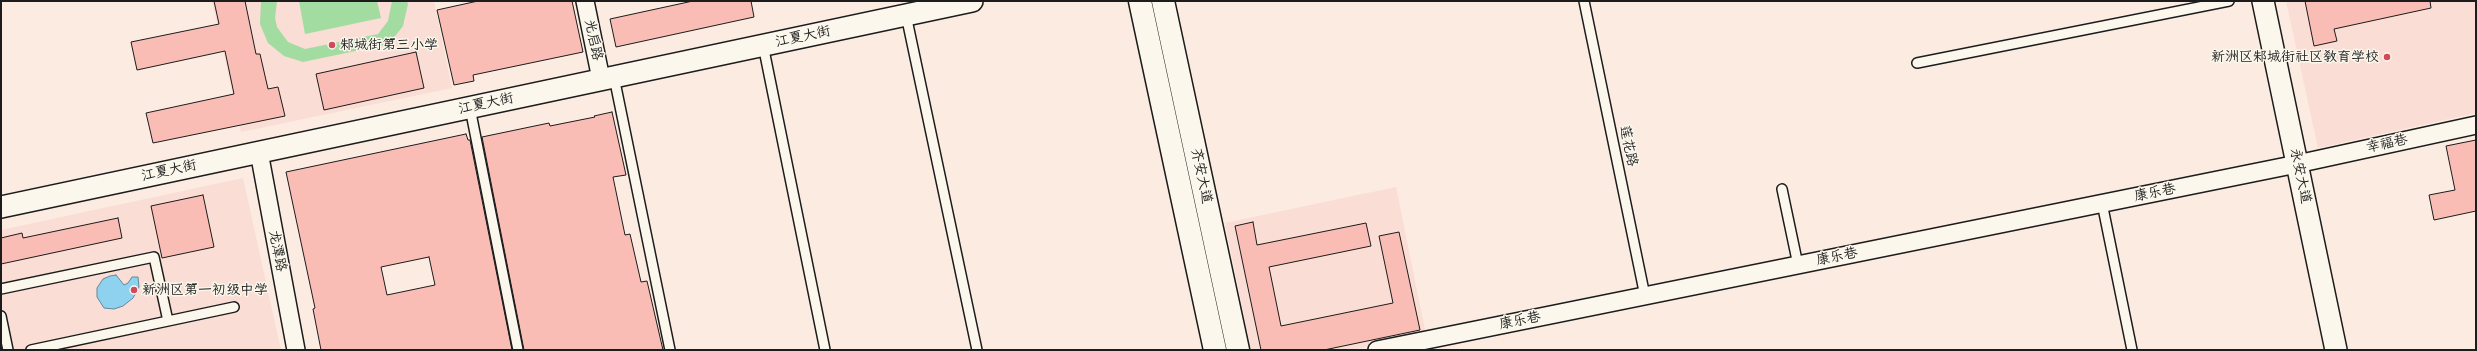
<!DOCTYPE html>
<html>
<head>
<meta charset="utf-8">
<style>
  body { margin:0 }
  #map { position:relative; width:2477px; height:351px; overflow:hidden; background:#fbebe1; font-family:"Balsamiq Sans",sans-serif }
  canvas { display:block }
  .frame { position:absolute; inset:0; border:2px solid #1c1c1c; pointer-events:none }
</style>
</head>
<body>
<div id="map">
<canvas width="2477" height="351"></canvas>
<div class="frame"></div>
</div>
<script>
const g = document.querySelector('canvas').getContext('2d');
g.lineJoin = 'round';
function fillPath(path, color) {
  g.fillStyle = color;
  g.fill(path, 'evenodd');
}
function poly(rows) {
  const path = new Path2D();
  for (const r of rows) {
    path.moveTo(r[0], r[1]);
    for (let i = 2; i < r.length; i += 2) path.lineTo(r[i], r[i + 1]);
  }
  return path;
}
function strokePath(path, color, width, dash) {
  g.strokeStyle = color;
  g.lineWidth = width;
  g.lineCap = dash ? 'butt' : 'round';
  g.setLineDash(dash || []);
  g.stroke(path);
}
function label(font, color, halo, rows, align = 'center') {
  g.font = font + ' "Balsamiq Sans","LXGW WenKai TC",sans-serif';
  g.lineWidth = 3;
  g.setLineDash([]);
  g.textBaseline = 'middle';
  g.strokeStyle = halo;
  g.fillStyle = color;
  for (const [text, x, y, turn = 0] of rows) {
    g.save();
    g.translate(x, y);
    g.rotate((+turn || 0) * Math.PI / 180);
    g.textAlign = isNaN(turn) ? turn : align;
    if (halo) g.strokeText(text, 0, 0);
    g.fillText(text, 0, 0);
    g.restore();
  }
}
fillPath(poly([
  [212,1,434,1,452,88,241,132],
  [2286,1,2476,1,2476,113,2318,148],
  [243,178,281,350,1,350,1,230],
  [1396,187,1426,335,1352,350,1251,350,1225,223]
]), '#faddd4');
fillPath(poly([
  [261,1,277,1,275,18,277,27,288,42,305,49,378,34,388,21,392,1,407,1,408,4,403,26,389,44,303,62,284,56,268,43,260,24],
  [299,1,377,1,381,18,305,34]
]), '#a2dca1');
const water = poly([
  [116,275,124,285,128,283,132,277,138,277,139,287,133,298,123,306,114,309,104,308,97,297,97,288,103,279,110,276,116,275]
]);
fillPath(water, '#8ed2f0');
strokePath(water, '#60899b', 1);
const building = poly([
  [214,1,245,1,256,54,260,54,268,89,278,87,285,116,153,143,146,113,234,94,225,51,137,70,131,42,219,24,214,1],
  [478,1,572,1,583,52,473,75,474,81,454,85,437,10,478,1],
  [693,1,751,1,754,17,616,47,610,19,693,1],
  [2305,1,2430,1,2431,8,2334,29,2337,41,2314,46,2305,1],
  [416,52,424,88,324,110,316,74,416,52],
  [612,112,626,175,613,177,625,235,630,234,641,282,647,281,663,350,524,350,482,137,549,123,550,126,595,117,594,116,612,112],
  [466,134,468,140,470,140,512,350,321,350,313,309,315,308,286,172,466,134],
  [429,257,435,285,387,295,381,267,429,257],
  [2476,140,2476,211,2434,220,2429,195,2455,190,2446,146,2476,140],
  [203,195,214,247,162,258,151,206,203,195],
  [118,218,122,238,1,264,1,238,22,233,23,238,118,218],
  [1253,222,1257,245,1366,223,1371,246,1269,267,1281,326,1393,303,1379,236,1399,232,1420,330,1324,350,1261,350,1235,226,1253,222]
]);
fillPath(building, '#f9bdb5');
strokePath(building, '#1c1c1c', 1);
const service = poly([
  [1584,1,1645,296],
  [906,15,977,350],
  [763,45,825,350],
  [1917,63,2229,1],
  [614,77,670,350],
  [470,108,518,350],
  [1782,189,1798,265],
  [2102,203,2132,350],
  [1,289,154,257,168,321,31,350],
  [1,316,8,350],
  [168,321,234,307]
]);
const minor = poly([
  [585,1,601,79],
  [259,152,296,350],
  [1377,350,2297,164,2476,125]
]);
const tertiary = poly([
  [2263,1,2336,350],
  [1,207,972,1]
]);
const secondary = poly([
  [1140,1,1215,350],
  [1163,1,1238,350]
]);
strokePath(service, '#1c1c1c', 12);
strokePath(minor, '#1c1c1c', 20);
strokePath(tertiary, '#1c1c1c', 24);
strokePath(secondary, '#1c1c1c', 25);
strokePath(service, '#fbf7ec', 9);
strokePath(minor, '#fbf7ec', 17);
strokePath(tertiary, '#fbf7ec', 21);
strokePath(secondary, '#fbf7ec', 22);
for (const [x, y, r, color] of [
  [332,45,4,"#d1495b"],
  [2387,57,4,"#d1495b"],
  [134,290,4,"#d1495b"]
]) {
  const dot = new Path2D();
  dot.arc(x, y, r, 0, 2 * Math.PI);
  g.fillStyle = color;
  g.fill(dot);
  strokePath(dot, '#fbf7ec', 1.5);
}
label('14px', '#1c1c1c', '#fbf7ec', [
  ["江夏大街",803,37,-12],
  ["光启路",593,40,78],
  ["江夏大街",486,104,-12],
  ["幸福巷",2387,144,-12],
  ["莲花路",1628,146,78],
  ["江夏大街",169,171,-12],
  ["齐安大道",1201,176,78],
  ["永安大道",2300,176,78],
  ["康乐巷",2155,193,-11],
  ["龙潭路",277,251,79],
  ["康乐巷",1837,257,-11],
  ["康乐巷",1520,321,-11]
]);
label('14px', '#1c1c1c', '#fbf7ec', [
  ["邾城街第三小学",340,45],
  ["新洲区邾城街社区教育学校",2379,57,"right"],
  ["新洲区第一初级中学",142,290]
], 'left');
</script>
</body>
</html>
